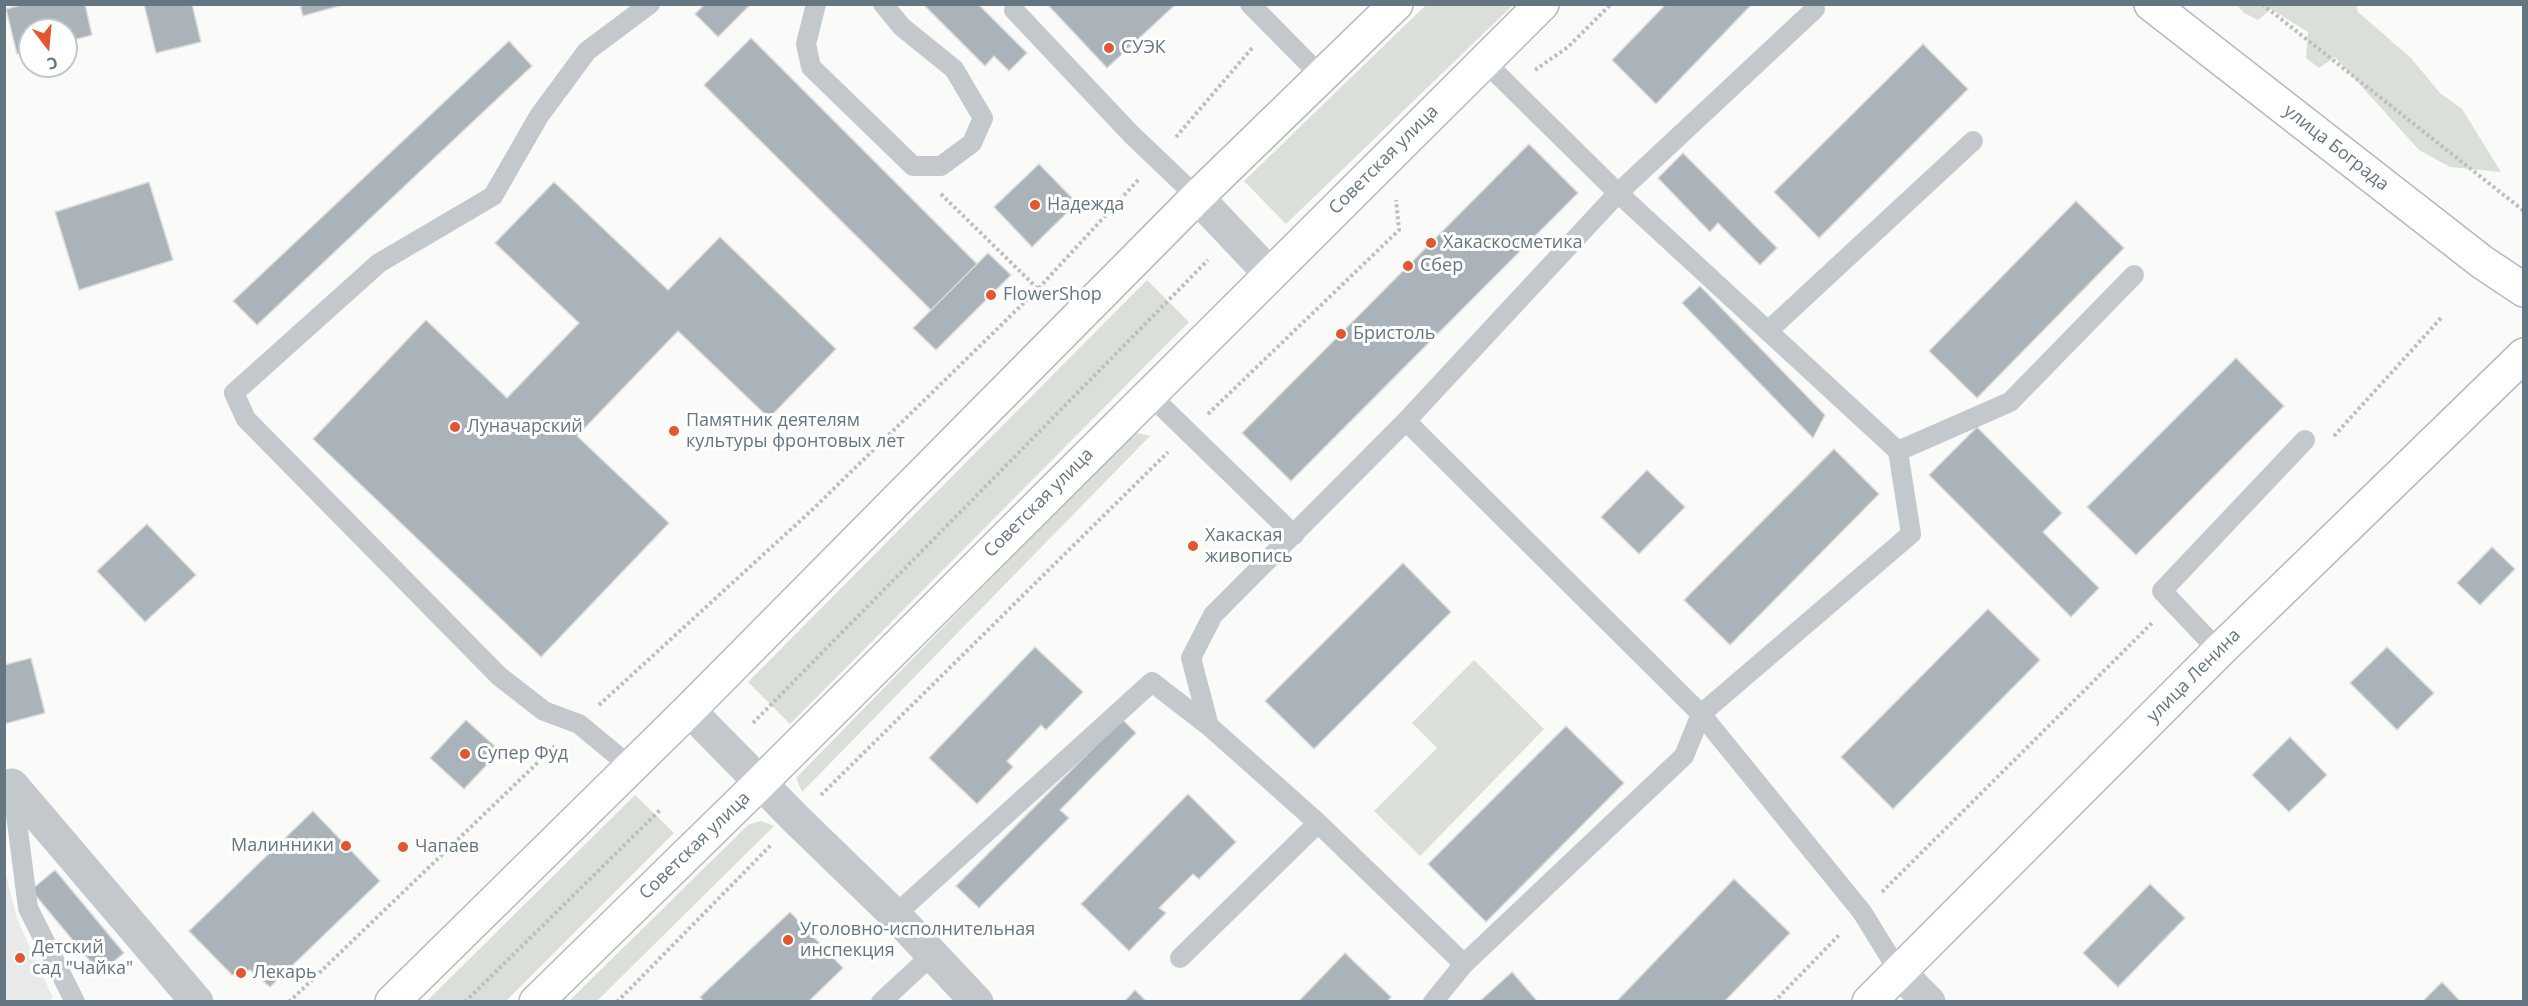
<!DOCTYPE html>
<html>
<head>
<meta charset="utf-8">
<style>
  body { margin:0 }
  #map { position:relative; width:2528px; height:1006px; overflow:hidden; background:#fafaf8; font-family:"Open Sans",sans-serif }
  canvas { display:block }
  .frame { position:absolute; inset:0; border:6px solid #657683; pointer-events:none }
  .north { position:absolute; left:18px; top:18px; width:60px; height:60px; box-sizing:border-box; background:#fff; border:2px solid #c1c8cd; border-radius:50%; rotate:164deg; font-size:16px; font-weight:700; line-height:24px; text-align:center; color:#657683 }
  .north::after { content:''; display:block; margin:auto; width:21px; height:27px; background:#e4572e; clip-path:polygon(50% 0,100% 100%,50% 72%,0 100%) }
</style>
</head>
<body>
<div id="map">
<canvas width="2528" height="1006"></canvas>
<div class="frame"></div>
<div class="north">С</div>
</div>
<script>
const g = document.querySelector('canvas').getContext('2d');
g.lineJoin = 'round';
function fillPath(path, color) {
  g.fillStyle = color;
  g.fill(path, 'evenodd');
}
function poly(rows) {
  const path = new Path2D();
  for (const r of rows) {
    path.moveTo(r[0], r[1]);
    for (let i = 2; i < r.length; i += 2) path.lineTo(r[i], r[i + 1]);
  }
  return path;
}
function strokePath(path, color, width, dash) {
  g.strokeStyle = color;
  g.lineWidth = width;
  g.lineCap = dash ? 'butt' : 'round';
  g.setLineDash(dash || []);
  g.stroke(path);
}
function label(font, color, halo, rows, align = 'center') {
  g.font = font + ' "Open Sans",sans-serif';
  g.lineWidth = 6;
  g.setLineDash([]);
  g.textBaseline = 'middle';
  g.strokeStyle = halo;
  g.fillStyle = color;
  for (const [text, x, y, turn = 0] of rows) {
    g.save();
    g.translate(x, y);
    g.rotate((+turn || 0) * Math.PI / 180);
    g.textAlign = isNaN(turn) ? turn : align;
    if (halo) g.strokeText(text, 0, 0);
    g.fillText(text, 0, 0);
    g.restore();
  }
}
fillPath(poly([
  [4,867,17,919,53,998,48,1001,5,1001]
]), '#e8e9e9');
fillPath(poly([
  [1427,4,1513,5,1286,224,1244,181],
  [2237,5,2356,5,2358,12,2411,58,2440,93,2462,109,2501,172,2450,167,2419,150,2335,57,2319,68,2306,58,2308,32,2271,9,2258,20,2244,13],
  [1147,280,1189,322,790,724,748,682],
  [1138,433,1150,436,802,792,796,778,1130,436],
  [1474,660,1544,729,1420,856,1374,811,1437,748,1412,723],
  [635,795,674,833,506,1001,427,1001],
  [761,821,774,826,597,1001,569,1001,748,825]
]), '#dadfd7');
const building = poly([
  [25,4,85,4,92,35,66,42,66,30,30,30,30,51,17,54,6,9,25,4],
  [144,4,192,4,201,42,156,53,144,4],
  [300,4,346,4,303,16,300,4],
  [705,4,751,4,718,37,695,14,705,4],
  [923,4,978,4,1027,53,1009,71,994,56,985,66,923,4],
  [1047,4,1176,4,1107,68,1047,4],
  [1666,4,1752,4,1656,104,1612,60,1666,4],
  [751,38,977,264,931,310,704,85,751,38],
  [509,41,532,66,257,325,233,301,509,41],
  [1923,44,1968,89,1819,238,1774,192,1923,44],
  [1529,144,1578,193,1291,481,1242,433,1529,144],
  [1683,153,1777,248,1760,265,1718,223,1710,232,1658,178,1683,153],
  [1039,164,1077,203,1032,247,994,207,1039,164],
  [149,182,173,260,79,290,55,212,149,182],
  [554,182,668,290,720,237,836,349,769,418,678,331,577,436,669,523,541,657,313,439,426,320,507,398,579,323,495,243,554,182],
  [2076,201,2124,248,1977,398,1929,351,2076,201],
  [988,253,1011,275,936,350,913,328,988,253],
  [1700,286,1825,415,1813,438,1682,303,1700,286],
  [2236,358,2284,406,2136,555,2087,507,2236,358],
  [1977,427,2062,513,2043,532,2099,588,2071,617,1929,475,1977,427],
  [1834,449,1879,494,1730,645,1684,600,1834,449],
  [1647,470,1685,507,1639,554,1601,517,1647,470],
  [147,524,196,575,145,622,97,571,147,524],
  [2492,547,2515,569,2480,605,2457,583,2492,547],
  [1403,563,1451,612,1314,749,1265,701,1403,563],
  [1988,609,2040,660,1893,809,1841,757,1988,609],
  [1035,647,1083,692,1046,730,1041,725,1007,761,1013,767,977,804,929,758,1035,647],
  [2387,647,2434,693,2397,730,2350,683,2387,647],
  [31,658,45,713,4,724,4,665,31,658],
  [1122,719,1136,733,1060,810,1069,818,979,908,956,886,1122,719],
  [466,720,500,751,464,789,430,758,466,720],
  [1566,726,1624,783,1486,922,1428,864,1566,726],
  [2290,737,2327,775,2289,812,2252,775,2290,737],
  [1188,794,1236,842,1199,879,1193,874,1159,908,1166,913,1129,951,1081,904,1188,794],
  [313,811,380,881,270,987,250,970,232,975,189,931,313,811],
  [55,870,124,953,100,973,31,890,55,870],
  [1734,879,1790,933,1724,1002,1616,1002,1734,879],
  [2150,884,2185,918,2118,987,2083,953,2150,884],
  [790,912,843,968,808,1002,704,1002,700,997,790,912],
  [1345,953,1391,997,1387,1002,1298,1002,1345,953],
  [1512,972,1538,1002,1481,1002,1480,1001,1512,972],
  [2442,982,2461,1002,2422,1002,2442,982],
  [1135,990,1147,1002,1124,1002,1135,990]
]);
fillPath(building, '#aab3b9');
strokePath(building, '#dcdcda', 1.5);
const secondary = poly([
  [2151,4,2482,262,2524,290],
  [1869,1002,2219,651,2524,355]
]);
const primary = poly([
  [392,1002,689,710,1197,197,1396,4],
  [536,1002,760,783,1542,4]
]);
strokePath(secondary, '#b3babf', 36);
strokePath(primary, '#b5babe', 36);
strokePath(poly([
  [2262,4,2524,211],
  [1535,70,1568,47,1611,4],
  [1176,137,1253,47],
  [941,194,1038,289],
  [1208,414,1399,230,1396,200],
  [2334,436,2441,318],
  [599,705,812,510,1038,289,1139,179],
  [753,723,1208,260],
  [821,795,1168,452],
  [1882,892,2153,622],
  [289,1002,556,745],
  [465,1002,660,810],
  [617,1002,771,845],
  [1774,1002,1841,933]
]), '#bbbfc2', 4, [3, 3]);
strokePath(poly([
  [816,4,806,44,811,67,913,166,941,166,972,143,983,118,954,69,902,27,883,4],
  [1250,4,1322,77],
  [1014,10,1131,134,1197,197],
  [1769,330,1973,141],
  [1149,394,1294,535],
  [1406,421,1701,714,1862,912,1899,972],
  [1898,451,2010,402,2134,275],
  [2219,651,2162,591,2305,440],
  [1209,726,1191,658,1213,615,1406,421,1618,193,1815,9],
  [631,767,579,724,544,711,499,676,246,419,234,393,379,263,493,196,539,116,587,51,650,4],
  [13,791,28,908,75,1002],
  [1318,823,1464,964,1433,1002],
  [895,915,1152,682,1209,726,1318,823,1180,958],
  [1464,964,1684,756,1701,714,1911,534,1898,451,1618,193,1484,61],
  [881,1002,933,954]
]), '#c3c8cc', 20);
strokePath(poly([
  [1197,197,1269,273],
  [689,710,796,819,895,915,977,1002],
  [4,788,12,785,197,1002],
  [1899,972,1929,1002]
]), '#c3c8cc', 33);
strokePath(secondary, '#fff', 33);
strokePath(primary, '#fff', 33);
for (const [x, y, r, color] of [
  [1109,48,6,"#e4572e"],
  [1035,205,6,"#e4572e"],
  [1431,243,6,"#e4572e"],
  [1408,266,6,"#e4572e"],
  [991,295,6,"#e4572e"],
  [1341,334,6,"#e4572e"],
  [455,427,6,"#e4572e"],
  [674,431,6,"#e4572e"],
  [1193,546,6,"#e4572e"],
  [465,754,6,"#e4572e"],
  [346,846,6,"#e4572e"],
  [403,847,6,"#e4572e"],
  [788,940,6,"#e4572e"],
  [20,958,6,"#e4572e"],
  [241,973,6,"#e4572e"]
]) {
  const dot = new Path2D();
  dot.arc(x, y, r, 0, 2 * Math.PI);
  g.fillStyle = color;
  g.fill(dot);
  strokePath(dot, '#fff', 2);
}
label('18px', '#657683', '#fff', [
  ["СУЭК",1121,48],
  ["Надежда",1047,205],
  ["Хакаскосметика",1443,243],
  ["Сбер",1420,266],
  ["FlowerShop",1003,295],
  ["Бристоль",1353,334],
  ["Памятник деятелям",686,421],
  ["культуры фронтовых лет",686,442],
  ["Луначарский",467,427],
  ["Хакаская",1205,536],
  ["живопись",1205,557],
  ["Супер Фуд",477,754],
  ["Малинники",334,846,"right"],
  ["Чапаев",415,847],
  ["Уголовно-исполнительная",800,930],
  ["инспекция",800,951],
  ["Детский",32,948],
  ["сад \"Чайка\"",32,969],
  ["Лекарь",253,973]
], 'left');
label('18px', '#657683', '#fff', [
  ["улица Бограда",2336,148,38],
  ["Советская улица",1384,160,-45],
  ["Советская улица",1039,503,-45],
  ["улица Ленина",2194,676,-45],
  ["Советская улица",695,846,-44]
]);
</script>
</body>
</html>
